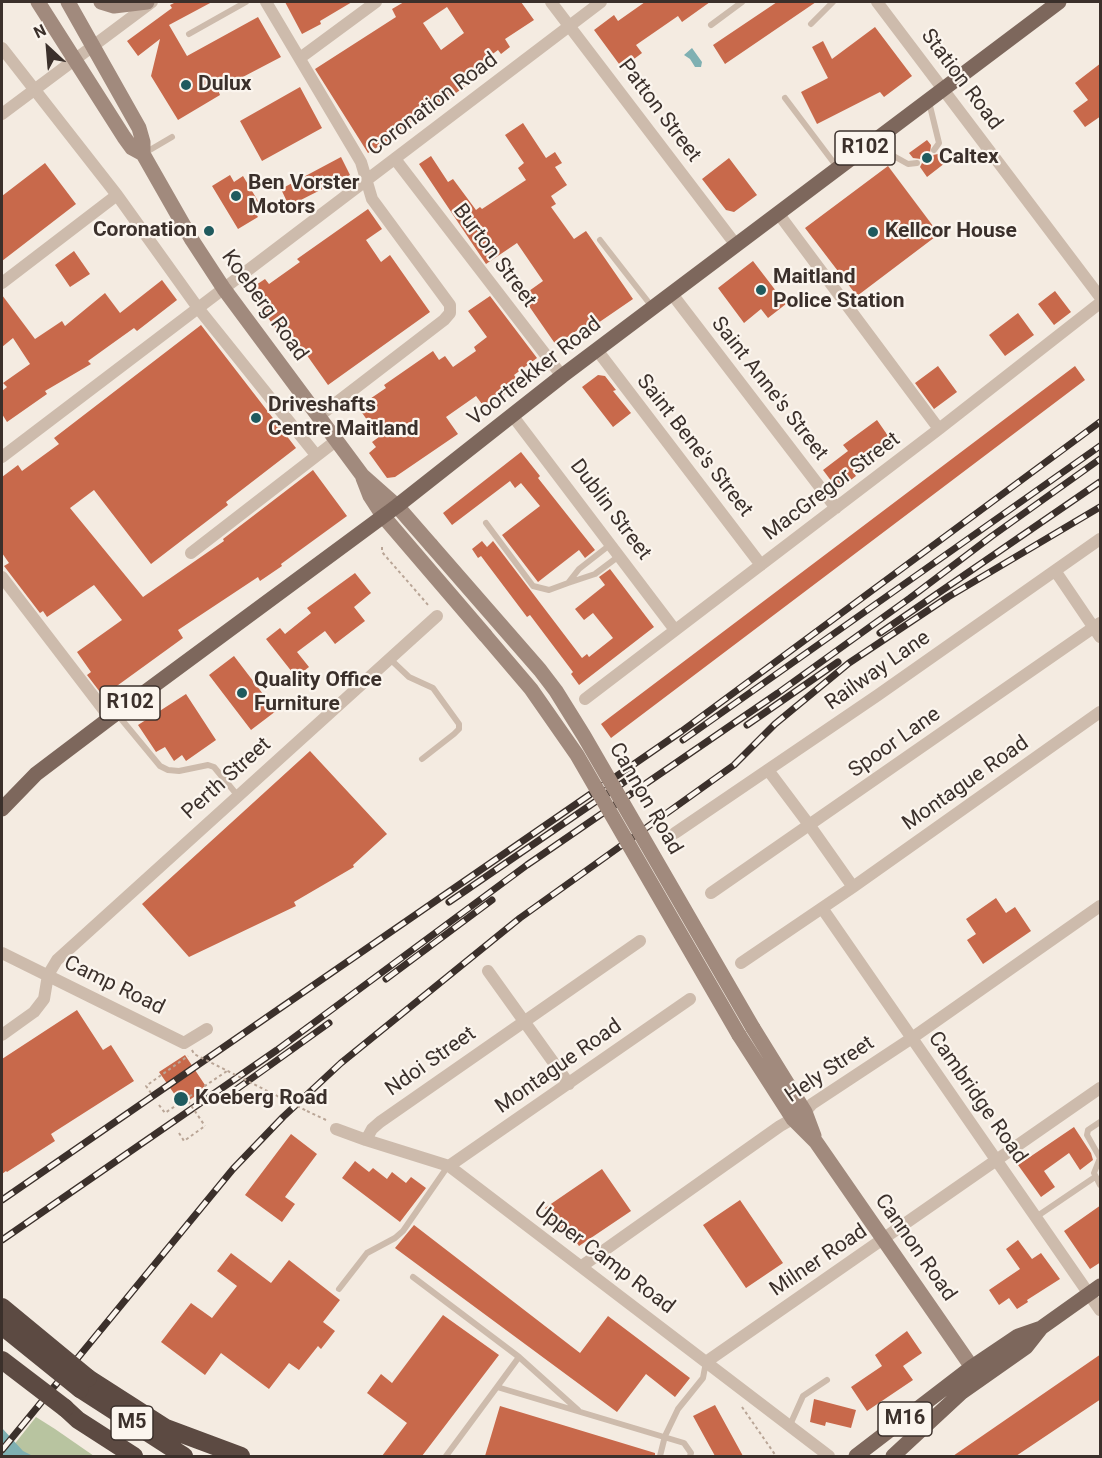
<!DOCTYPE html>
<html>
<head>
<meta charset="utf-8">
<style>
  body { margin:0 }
  #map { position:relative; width:1102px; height:1458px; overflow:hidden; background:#f4ebe1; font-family:Roboto,sans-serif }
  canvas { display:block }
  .frame { position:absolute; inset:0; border:3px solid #3b302b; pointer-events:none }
  .north { position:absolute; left:18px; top:18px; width:60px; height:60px; -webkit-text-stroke:4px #fbf5ee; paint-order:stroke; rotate:334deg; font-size:16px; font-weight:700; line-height:24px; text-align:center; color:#3b302b }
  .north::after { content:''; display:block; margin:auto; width:21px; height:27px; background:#3b302b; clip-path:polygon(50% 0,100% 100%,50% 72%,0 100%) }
</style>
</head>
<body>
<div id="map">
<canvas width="1102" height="1458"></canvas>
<div class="frame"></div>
<div class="north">N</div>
</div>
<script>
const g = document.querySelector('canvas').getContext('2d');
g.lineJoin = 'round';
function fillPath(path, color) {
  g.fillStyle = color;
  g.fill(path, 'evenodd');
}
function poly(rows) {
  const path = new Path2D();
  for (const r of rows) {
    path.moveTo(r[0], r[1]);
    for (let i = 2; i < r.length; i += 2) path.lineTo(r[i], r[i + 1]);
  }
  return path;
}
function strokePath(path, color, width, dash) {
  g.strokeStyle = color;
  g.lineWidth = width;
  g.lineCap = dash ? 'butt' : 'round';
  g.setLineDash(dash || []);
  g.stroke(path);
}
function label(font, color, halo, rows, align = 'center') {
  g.font = font + ' Roboto,sans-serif';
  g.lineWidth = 4.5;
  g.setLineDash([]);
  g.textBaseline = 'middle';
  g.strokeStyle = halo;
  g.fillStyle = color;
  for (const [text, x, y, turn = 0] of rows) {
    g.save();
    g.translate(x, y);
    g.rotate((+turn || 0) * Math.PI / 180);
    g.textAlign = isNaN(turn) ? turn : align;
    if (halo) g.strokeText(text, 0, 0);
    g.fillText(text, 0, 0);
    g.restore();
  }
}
fillPath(poly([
  [36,1417,55,1429,94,1456,5,1456]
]), '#b8c4a0');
fillPath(poly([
  [692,48,702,62,701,67,695,67,690,59,684,55],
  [2,1428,23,1451,33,1456,2,1456]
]), '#7fb0b2');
fillPath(poly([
  [176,2,212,2,169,25,187,56,258,17,281,57,218,90,220,95,178,120,151,76,160,39,138,56,127,41,172,8,170,5],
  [285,2,352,2,320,21,321,24,302,34],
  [404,2,521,2,534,20,505,39,510,47,501,54,498,50,459,79,465,87,388,137,389,140,368,153,315,69,396,17,392,9],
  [447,7,464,33,441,50,423,23],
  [645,2,710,2,682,22,678,16,636,45,642,53,622,68,594,30,614,15,618,21],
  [777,2,816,2,725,64,713,45],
  [875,27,912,76,884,97,880,92,817,124,801,92,828,78,812,47,823,41,832,59],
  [1101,63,1101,116,1085,127,1073,111,1088,100,1075,83],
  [300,87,322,128,262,161,240,121],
  [523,123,546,158,555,152,562,163,555,167,567,185,551,196,556,204,551,207,574,239,586,231,633,299,582,334,579,329,556,345,522,296,543,281,517,243,486,264,419,164,431,156,448,182,453,179,476,210,480,207,482,209,526,180,518,168,524,163,505,135],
  [927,140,931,145,930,153,933,155,938,154,945,163,927,177,920,167,922,163,921,159,913,158,909,153],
  [341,157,350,175,289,206,281,189],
  [729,158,757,195,734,212,726,210,702,179],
  [45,163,76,204,2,261,2,196],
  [888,166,939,234,857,296,805,228],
  [230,175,234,182,243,176,261,206,254,211,258,217,238,229,212,186],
  [368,209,382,229,366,240,381,262,390,255,430,312,328,385,284,323,276,329,254,298,259,295,253,287,265,279,269,284,300,262,297,259],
  [74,251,90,274,70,287,55,265],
  [753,261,786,304,768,318,761,309,744,323,718,288],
  [162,280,177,300,137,331,134,328,113,343,88,361,91,364,45,391,47,394,7,422,2,414,2,391,7,387,3,383,30,364,13,338,2,347,2,295,35,339,62,321,65,326,105,293,120,313],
  [1055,291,1071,312,1054,325,1038,304],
  [490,296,537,358,514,375,520,383,485,408,476,396,446,417,458,434,395,477,387,478,369,453,376,447,372,442,379,437,358,407,386,388,384,385,433,351,439,360,445,356,453,367,476,351,474,347,487,337,468,311],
  [1018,313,1034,335,1005,356,989,335],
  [201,325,296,448,226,502,228,505,151,564,94,490,70,508,143,597,224,541,223,539,313,470,347,516,281,564,282,566,260,581,258,577,178,630,183,638,103,696,87,675,91,672,77,652,122,620,94,585,47,617,43,611,40,613,4,566,9,563,2,553,2,477,18,465,22,471,59,444,54,438],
  [938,366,957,392,934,409,915,383],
  [1075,366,1085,380,611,738,601,724],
  [598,375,605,376,616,390,613,391,631,413,613,427,582,387],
  [877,420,893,443,854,473,856,476,838,490,823,470,848,451,843,445],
  [521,452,540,476,538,478,595,550,585,558,579,550,538,582,502,535,540,506,521,483,515,488,510,481,452,525,443,513],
  [482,541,487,547,493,541,582,658,587,654,589,657,613,638,593,613,584,620,575,609,605,585,599,577,610,569,654,627,579,685,571,674,573,672,530,615,527,617,481,556,478,558,472,549],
  [355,573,371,593,354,607,365,621,335,644,325,631,297,652,309,667,296,677,266,639,280,628,285,634,311,613,307,608],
  [234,656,276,711,251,730,209,675],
  [186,694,216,740,186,761,182,755,174,761,165,747,156,752,138,725],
  [310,751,387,834,353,865,354,867,294,902,296,906,189,957,142,904],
  [996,898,1006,913,1015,907,1031,931,983,964,967,940,976,934,966,919],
  [77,1010,103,1050,111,1045,134,1081,51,1134,55,1141,7,1172,6,1171,2,1174,2,1059],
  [185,1055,207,1088,182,1105,159,1072],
  [1074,1127,1091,1153,1093,1160,1080,1170,1069,1153,1044,1171,1055,1187,1041,1197,1018,1165],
  [291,1134,317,1154,285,1197,295,1204,282,1222,245,1195],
  [355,1161,369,1172,373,1168,387,1179,392,1172,406,1183,411,1177,426,1188,400,1222,342,1178],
  [602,1169,631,1211,579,1246,568,1230,562,1234,545,1208],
  [740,1200,783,1263,746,1288,703,1225],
  [1101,1205,1101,1262,1090,1269,1064,1231],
  [414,1225,580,1353,608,1316,690,1378,675,1397,646,1374,617,1412,395,1248],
  [1018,1240,1032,1259,1041,1253,1060,1279,1027,1300,1028,1302,1017,1309,1009,1298,999,1305,989,1290,1020,1269,1006,1249],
  [231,1253,271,1283,289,1260,340,1300,323,1322,335,1331,321,1349,318,1346,299,1370,289,1363,269,1389,221,1353,205,1375,161,1342,191,1303,212,1318,237,1286,217,1271],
  [443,1315,499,1355,422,1456,382,1456,407,1423,367,1393,381,1374,392,1383],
  [907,1331,922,1353,903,1366,913,1380,867,1411,851,1387,882,1366,875,1355],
  [1101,1354,1101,1399,1016,1456,953,1456],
  [814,1399,856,1410,851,1428,826,1422,825,1426,810,1422],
  [715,1405,743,1456,715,1456,693,1416],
  [500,1406,655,1453,655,1456,485,1456]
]), '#c8694b');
strokePath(poly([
  [382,547,382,552,429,606],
  [151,1093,146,1086,188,1056],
  [188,1101,187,1098,227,1071],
  [159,1105,165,1113,187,1098],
  [307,1111,326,1120],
  [179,1133,184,1141,205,1126],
  [742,1407,776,1456]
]), '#b9a596', 2, [3, 3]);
strokePath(poly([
  [811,24,833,2],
  [711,25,742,2],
  [189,34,246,2],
  [785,98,837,167],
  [929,102,939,143,934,150],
  [872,144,908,164,917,163],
  [143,154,172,137],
  [600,240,653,308],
  [486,523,533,586,549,590,568,583],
  [611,544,579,569,568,583,595,574,619,556],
  [390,659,409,677,433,688,459,724,459,729,454,734,422,759],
  [117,714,160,766,168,770,179,771,208,765,214,767,238,796],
  [1100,1122,1088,1130,1087,1135,1100,1158,1094,1173,1100,1185],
  [1036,1217,1095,1177],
  [413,1277,519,1357],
  [339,1289,367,1253,395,1238,403,1231,448,1166],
  [497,1387,519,1357,578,1410],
  [790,1425,803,1396,827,1380],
  [446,1456,497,1387,684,1443,691,1453,690,1456],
  [660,1456,665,1436,678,1409,703,1378,706,1362]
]), '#cdbbac', 6);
strokePath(poly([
  [266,2,361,162,372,199,450,305,450,313,444,320,319,416],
  [551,2,736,245],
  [877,2,1100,297],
  [2,48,117,195,198,308,316,455],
  [300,58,376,2],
  [2,114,152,2],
  [395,159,562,376],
  [778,213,939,429],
  [2,283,117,195],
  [672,294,836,508],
  [597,350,761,565],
  [512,415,675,630],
  [2,457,601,2],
  [191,553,337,440],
  [1056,572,1100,637],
  [2,577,110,718],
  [585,699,939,429,1100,303],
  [768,770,810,826,853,887],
  [675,833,878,695,1100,539],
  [711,893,1100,623],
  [822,908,1100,1310],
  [2,953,184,1043,207,1029],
  [741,963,853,887,1100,712],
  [488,971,569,1084],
  [2,1035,34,1012,44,999,48,975,57,960,437,616],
  [336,1129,366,1140,449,1166,829,1456],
  [366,1140,372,1129,380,1122,640,941],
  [449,1166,690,999],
  [582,1266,780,1126,805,1112,812,1104,912,1038,1100,906],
  [706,1362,1100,1088]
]), '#cdbbac', 12);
strokePath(poly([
  [38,2,124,137,132,148,143,154,192,240,224,289,362,475,397,506,431,545],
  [68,2,139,128,143,142,143,154],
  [101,2,114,6,147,2],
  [363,478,370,496,383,516,485,635],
  [753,1028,805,1112,814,1136],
  [739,1035,793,1119,816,1142,978,1376]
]), '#a18a7d', 15);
strokePath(poly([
  [2,809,36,774,110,718,397,506,562,376,1059,2],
  [856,1456,972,1367,1018,1336,1041,1328,1100,1286],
  [893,1456,962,1392,1026,1347,1041,1328]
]), '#7d675c', 15);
strokePath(poly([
  [88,1378,166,1428,241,1456],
  [80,1389,184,1456],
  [65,1408,78,1420,134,1456]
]), '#5c4a42', 18);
const rail = poly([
  [880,633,1100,482],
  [747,725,838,662],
  [683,740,1100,446],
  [449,902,627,780],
  [386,979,492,900],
  [234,1091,329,1023],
  [2,1200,682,731,1100,422],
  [2,1240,277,1050,527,865,778,693,910,598,992,536,1100,459],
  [2,1450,233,1169,283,1117,341,1063,520,918,734,765,775,724,849,663,948,597,1100,507]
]);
strokePath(rail, '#3b302b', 7);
strokePath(rail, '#fbf5ee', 4.5, [14]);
strokePath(poly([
  [192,1050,194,1054,307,1111],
  [188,1101,205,1126]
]), '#b9a596', 2, [3, 3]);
strokePath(poly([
  [431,545,540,670,556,691,584,736,753,1028],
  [485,635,531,689,577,755,739,1035]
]), '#a18a7d', 15);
strokePath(poly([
  [2,1307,88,1378],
  [2,1326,80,1389],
  [2,1360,65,1408]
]), '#5c4a42', 18);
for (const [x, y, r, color] of [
  [186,85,6,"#1f5a5e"],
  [927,158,6,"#1f5a5e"],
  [236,196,6,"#1f5a5e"],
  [209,231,6,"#1f5a5e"],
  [873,232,6,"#1f5a5e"],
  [761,290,6,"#1f5a5e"],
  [256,418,6,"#1f5a5e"],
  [242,693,6,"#1f5a5e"],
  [181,1099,8,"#1f5a5e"]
]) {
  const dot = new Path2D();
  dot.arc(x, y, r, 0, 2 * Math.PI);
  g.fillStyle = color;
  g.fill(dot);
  strokePath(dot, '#fbf5ee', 2);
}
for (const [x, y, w] of [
  [865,148,60],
  [130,703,60],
  [905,1419,54],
  [132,1423,42]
]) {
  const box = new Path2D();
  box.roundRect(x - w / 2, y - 17, w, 34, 4.5);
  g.fillStyle = '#fbf5ee';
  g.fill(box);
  strokePath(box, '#3b302b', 1.5);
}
label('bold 20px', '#3b302b', null, [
  ["R102",865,148],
  ["R102",130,703],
  ["M16",905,1419],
  ["M5",132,1423]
]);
label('21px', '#3b302b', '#fbf5ee', [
  ["Station Road",961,80,53],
  ["Coronation Road",433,105,-37],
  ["Patton Street",659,111,53],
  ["Burton Street",494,256,53],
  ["Koeberg Road",264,306,54],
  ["Voortrekker Road",535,372,-38],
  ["Saint Anne's Street",769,389,52],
  ["Saint Bene's Street",694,446,52],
  ["MacGregor Street",832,487,-37],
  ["Dublin Street",610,510,53],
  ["Railway Lane",878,671,-35],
  ["Spoor Lane",895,743,-35],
  ["Perth Street",227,779,-42],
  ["Montague Road",966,784,-35],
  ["Cannon Road",645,799,60],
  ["Camp Road",114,986,26],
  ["Ndoi Street",431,1062,-35],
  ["Montague Road",559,1067,-35],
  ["Hely Street",830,1070,-34],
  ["Cambridge Road",977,1098,55],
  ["Cannon Road",915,1248,55],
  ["Upper Camp Road",604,1259,37],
  ["Milner Road",819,1261,-34]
]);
label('bold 21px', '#3b302b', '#fbf5ee', [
  ["Dulux",198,85],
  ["Caltex",939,158],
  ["Ben Vorster",248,184],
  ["Motors",248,208],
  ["Coronation",197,231,"right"],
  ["Kellcor House",885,232],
  ["Maitland",773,278],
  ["Police Station",773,302],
  ["Driveshafts",268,406],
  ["Centre Maitland",268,430],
  ["Quality Office",254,681],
  ["Furniture",254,705],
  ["Koeberg Road",195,1099]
], 'left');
</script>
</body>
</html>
